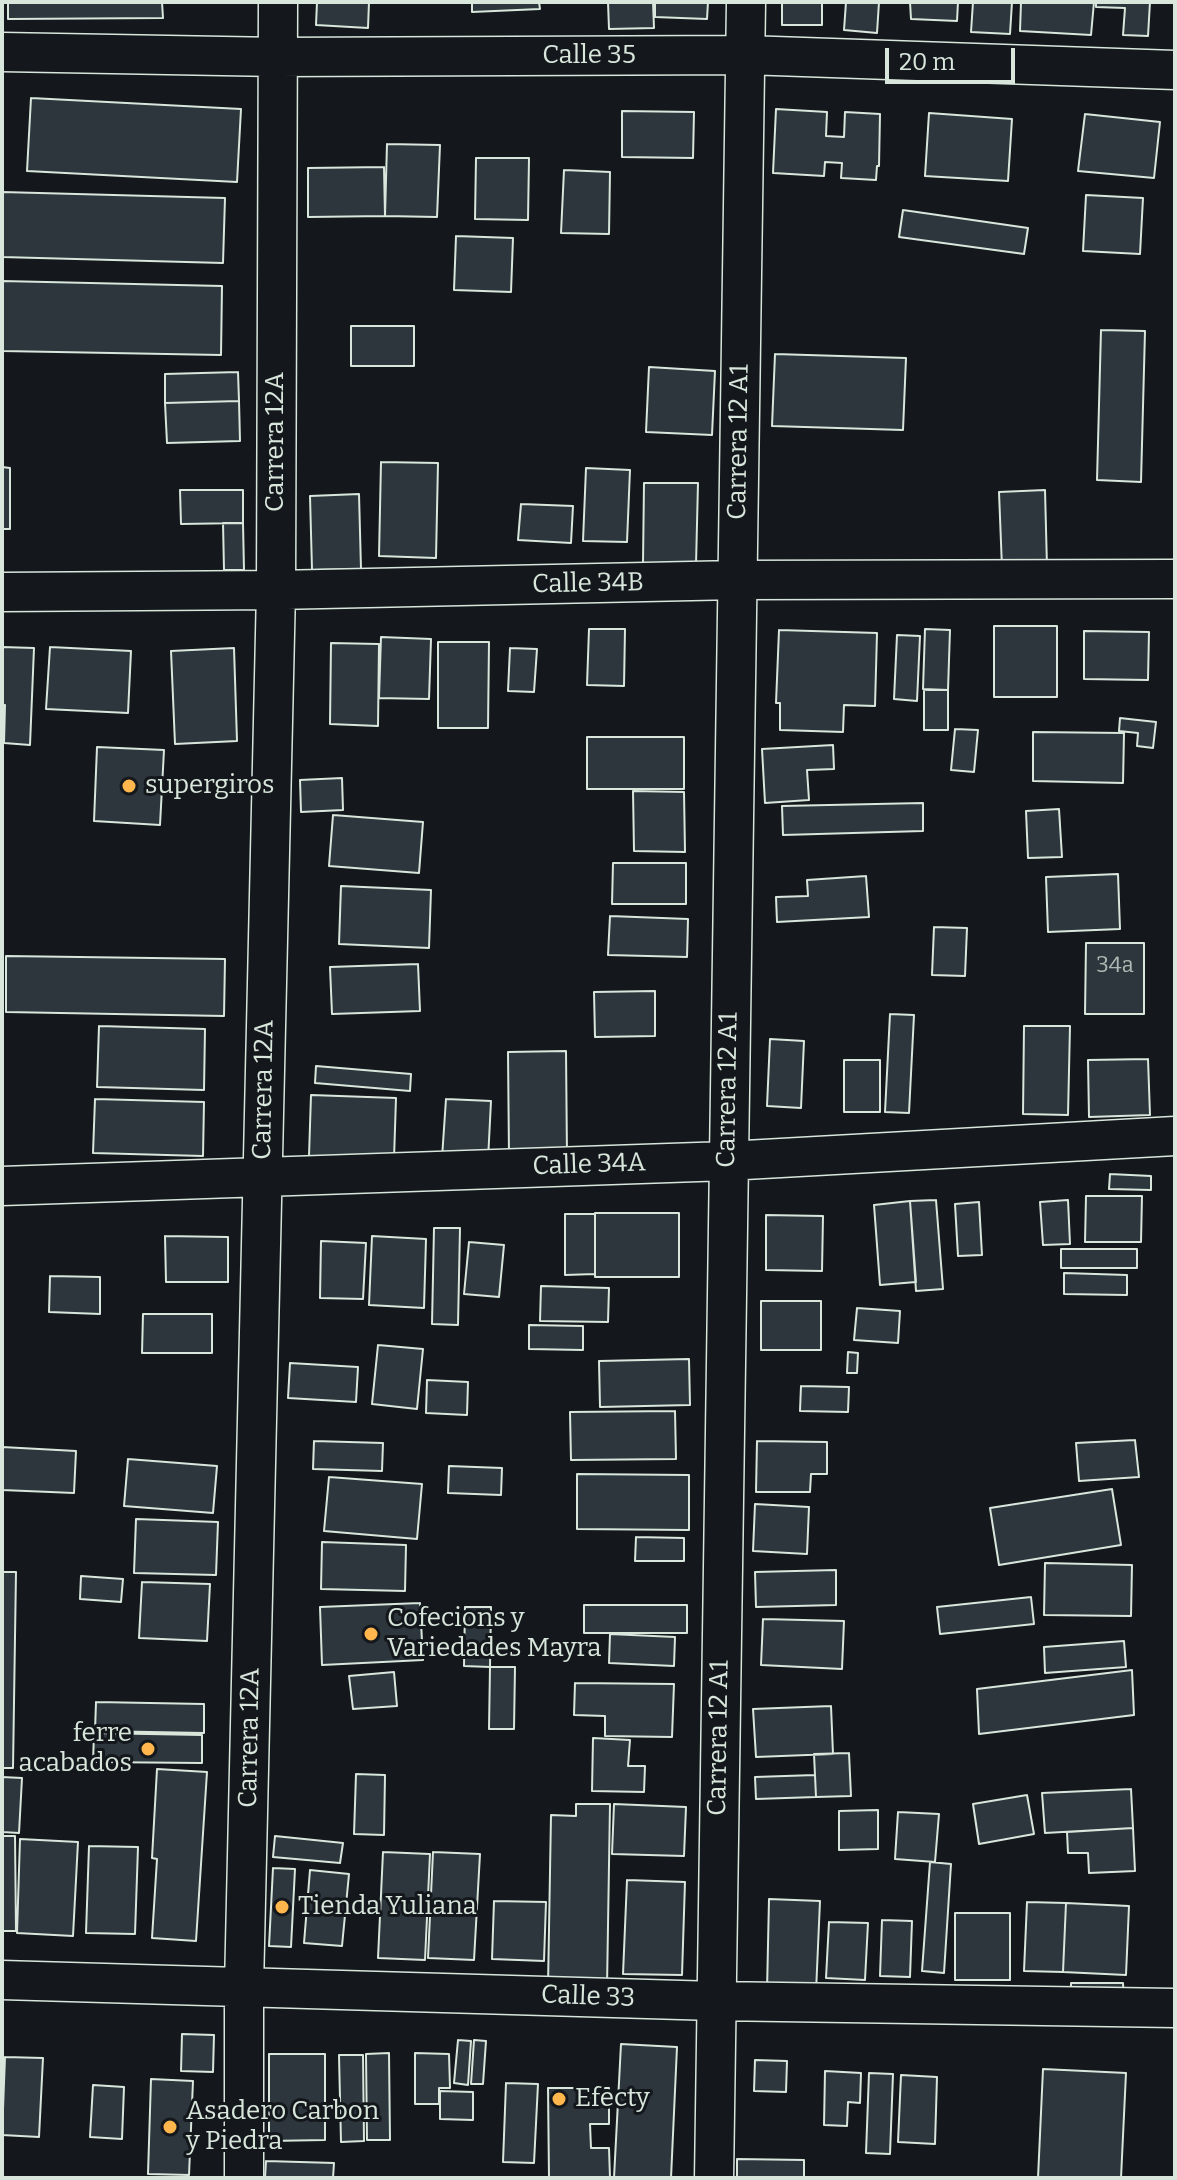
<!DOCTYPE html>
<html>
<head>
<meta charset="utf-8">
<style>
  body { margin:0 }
  #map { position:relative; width:1177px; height:2180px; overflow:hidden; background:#14181c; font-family:Bitter,serif }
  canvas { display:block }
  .frame { position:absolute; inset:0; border:4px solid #d8e6dc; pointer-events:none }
  .scale { position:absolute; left:885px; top:48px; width:130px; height:36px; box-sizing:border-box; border:4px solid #d8e6dc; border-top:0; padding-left:10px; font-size:24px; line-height:28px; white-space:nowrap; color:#d8e6dc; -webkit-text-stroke:6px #14181c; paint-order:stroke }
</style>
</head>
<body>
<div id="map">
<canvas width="1177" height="2180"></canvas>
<div class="frame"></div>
<div class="scale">20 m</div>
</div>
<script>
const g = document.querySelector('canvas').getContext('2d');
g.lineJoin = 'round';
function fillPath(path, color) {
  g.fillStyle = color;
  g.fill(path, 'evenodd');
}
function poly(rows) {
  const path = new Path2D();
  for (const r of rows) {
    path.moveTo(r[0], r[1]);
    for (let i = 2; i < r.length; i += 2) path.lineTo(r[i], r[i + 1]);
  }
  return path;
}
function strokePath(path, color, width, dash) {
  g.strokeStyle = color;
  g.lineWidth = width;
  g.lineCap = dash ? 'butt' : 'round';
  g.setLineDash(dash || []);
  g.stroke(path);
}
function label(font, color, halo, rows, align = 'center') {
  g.font = font + ' Bitter,serif';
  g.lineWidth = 6;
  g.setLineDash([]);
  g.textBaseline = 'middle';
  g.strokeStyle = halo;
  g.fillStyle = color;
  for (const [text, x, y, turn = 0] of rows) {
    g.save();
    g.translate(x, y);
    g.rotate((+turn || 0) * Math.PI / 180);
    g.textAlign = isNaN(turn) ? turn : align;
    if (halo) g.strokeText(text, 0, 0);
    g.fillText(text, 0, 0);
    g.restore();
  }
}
const building = poly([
  [8,2,162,2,163,18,8,19,8,2],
  [317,2,369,2,368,28,316,25,317,2],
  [472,2,539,2,540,9,472,12,472,2],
  [608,2,653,2,654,28,609,29,608,2],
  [655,2,708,2,707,19,655,17,655,2],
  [782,2,822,2,822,25,782,25,782,2],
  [846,2,879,2,877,33,844,30,846,2],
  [910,2,958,2,957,21,911,19,910,2],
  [973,2,1012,2,1010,34,971,32,973,2],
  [1021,2,1094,2,1091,35,1020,31,1021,2],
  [1096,2,1150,2,1148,36,1123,35,1125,8,1096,7,1096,2],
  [31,98,241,109,237,182,27,171,31,98],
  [776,109,827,112,826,136,844,137,845,112,880,114,879,166,877,166,876,180,841,178,842,163,825,162,824,176,773,173,776,109],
  [622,111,694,112,693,158,622,157,622,111],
  [929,113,1012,119,1008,181,925,176,929,113],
  [1085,114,1160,122,1154,178,1078,171,1085,114],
  [387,144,440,145,437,217,385,216,387,144],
  [476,158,529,158,528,220,475,219,476,158],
  [384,167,385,216,308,217,308,168,384,167],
  [564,170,610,172,609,234,561,233,564,170],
  [2,192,225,198,223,263,2,257,2,192],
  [1086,195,1143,198,1140,254,1083,251,1086,195],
  [903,210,1028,228,1024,254,899,237,903,210],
  [456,236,513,238,511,292,454,290,456,236],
  [2,281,222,286,221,355,2,351,2,281],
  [351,326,414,326,414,366,351,366,351,326],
  [1101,330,1145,331,1141,482,1097,480,1101,330],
  [775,354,906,358,903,430,772,426,775,354],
  [649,367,715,371,712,435,646,432,649,367],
  [238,372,239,401,165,403,165,374,238,372],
  [239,401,240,441,167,443,165,403,239,401],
  [381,462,438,463,436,558,379,556,381,462],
  [2,467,10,468,10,529,2,529,2,467],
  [586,468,630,470,627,542,583,541,586,468],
  [644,483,698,483,696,565,643,563,644,483],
  [180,490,243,490,243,523,181,524,180,490],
  [1045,490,1047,567,1002,568,999,492,1045,490],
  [359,494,361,569,312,570,310,496,359,494],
  [521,504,573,506,571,543,518,540,521,504],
  [223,523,243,523,244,570,224,570,223,523],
  [994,626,1057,626,1057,697,994,697,994,626],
  [589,629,625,629,624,686,587,685,589,629],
  [925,629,950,630,948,690,923,689,925,629],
  [779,630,877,633,875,706,844,705,843,732,780,730,780,703,776,703,779,630],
  [1084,631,1149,632,1148,680,1084,679,1084,631],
  [897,635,920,636,917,701,894,699,897,635],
  [381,637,431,639,429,699,379,698,381,637],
  [438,642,489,642,488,728,438,728,438,642],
  [331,643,379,644,378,726,330,724,331,643],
  [2,647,34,648,30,745,4,743,5,705,2,705,2,647],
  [50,647,131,651,128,713,46,709,50,647],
  [234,648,237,741,175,744,171,651,234,648],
  [510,648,537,649,534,692,508,691,510,648],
  [924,690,948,690,948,730,924,730,924,690],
  [1120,718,1156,722,1153,748,1137,746,1138,733,1119,731,1120,718],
  [955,729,978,730,974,772,951,770,955,729],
  [1033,732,1124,733,1123,783,1033,781,1033,732],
  [587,737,684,737,684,789,587,789,587,737],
  [833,745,834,769,807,770,809,800,765,803,762,749,833,745],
  [97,747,164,750,160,825,94,821,97,747],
  [342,778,343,810,301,812,300,780,342,778],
  [633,791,684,792,685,852,634,851,633,791],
  [923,803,923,831,783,835,782,806,923,803],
  [1059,809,1062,857,1028,858,1026,811,1059,809],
  [333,815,423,822,419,873,329,866,333,815],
  [613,863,686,863,686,904,612,904,613,863],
  [1118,874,1120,929,1048,932,1046,877,1118,874],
  [866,876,869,917,777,922,776,897,808,896,807,880,866,876],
  [341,886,431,890,429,948,339,944,341,886],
  [610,916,688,919,687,957,608,955,610,916],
  [934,927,967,928,965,976,932,975,934,927],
  [1086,943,1144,943,1144,1014,1085,1014,1086,943],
  [6,956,225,959,224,1016,6,1012,6,956],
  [418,964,420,1011,332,1014,330,967,418,964],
  [655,991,655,1036,595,1037,594,992,655,991],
  [890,1014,914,1015,909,1113,885,1112,890,1014],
  [99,1026,205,1029,204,1090,97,1087,99,1026],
  [1024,1026,1070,1026,1068,1115,1023,1114,1024,1026],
  [770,1039,804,1041,801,1108,767,1106,770,1039],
  [566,1051,567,1157,509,1157,508,1052,566,1051],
  [1148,1059,1150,1115,1089,1117,1088,1060,1148,1059],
  [844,1060,880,1060,880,1112,844,1112,844,1060],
  [316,1066,411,1074,410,1091,315,1083,316,1066],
  [311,1095,396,1098,394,1159,309,1156,311,1095],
  [95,1099,204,1102,203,1156,93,1153,95,1099],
  [446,1099,491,1101,488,1160,442,1158,446,1099],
  [1110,1174,1151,1176,1151,1190,1109,1189,1110,1174],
  [1086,1196,1142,1196,1141,1242,1085,1242,1086,1196],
  [936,1200,943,1289,916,1291,910,1201,936,1200],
  [1068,1200,1070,1244,1043,1245,1040,1202,1068,1200],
  [910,1201,916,1282,880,1285,874,1205,910,1201],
  [979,1202,982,1255,958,1256,955,1204,979,1202],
  [595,1213,679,1213,679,1277,595,1277,595,1213],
  [565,1214,595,1214,595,1274,565,1275,565,1214],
  [766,1215,823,1216,822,1271,766,1270,766,1215],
  [434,1228,460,1228,458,1325,432,1324,434,1228],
  [165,1236,228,1237,228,1282,166,1282,165,1236],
  [372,1236,426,1239,424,1308,369,1305,372,1236],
  [321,1241,366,1243,363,1299,320,1298,321,1241],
  [469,1242,504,1245,499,1297,464,1294,469,1242],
  [1061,1249,1137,1249,1137,1268,1061,1268,1061,1249],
  [1064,1273,1127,1275,1127,1295,1064,1294,1064,1273],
  [50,1276,100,1277,100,1314,49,1312,50,1276],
  [541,1286,609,1288,608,1322,540,1321,541,1286],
  [761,1301,821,1301,821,1350,761,1350,761,1301],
  [857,1308,900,1311,898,1343,854,1340,857,1308],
  [143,1314,212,1314,212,1353,142,1353,143,1314],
  [529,1325,583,1326,583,1350,529,1349,529,1325],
  [378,1345,423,1349,417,1409,372,1404,378,1345],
  [848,1352,858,1353,857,1373,847,1373,848,1352],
  [689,1359,690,1405,600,1407,599,1361,689,1359],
  [290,1363,358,1367,356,1402,288,1398,290,1363],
  [427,1380,468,1382,467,1415,426,1413,427,1380],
  [801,1386,849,1387,848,1412,800,1411,801,1386],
  [675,1411,676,1459,571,1460,570,1412,675,1411],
  [1135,1440,1139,1477,1079,1481,1076,1443,1135,1440],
  [314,1441,383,1443,382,1471,313,1469,314,1441],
  [757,1441,827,1442,827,1474,811,1474,810,1492,756,1492,757,1441],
  [2,1447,76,1451,74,1493,2,1490,2,1447],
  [128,1459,217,1466,213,1513,124,1506,128,1459],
  [449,1466,502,1468,501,1495,448,1493,449,1466],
  [577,1474,689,1475,689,1530,577,1529,577,1474],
  [329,1477,422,1484,417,1539,324,1531,329,1477],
  [1112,1489,1121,1545,999,1565,990,1508,1112,1489],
  [755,1504,809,1507,807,1554,753,1551,755,1504],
  [136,1519,218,1522,216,1575,134,1573,136,1519],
  [636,1537,684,1538,684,1561,635,1561,636,1537],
  [322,1542,406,1545,405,1591,321,1589,322,1542],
  [1045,1563,1132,1565,1131,1616,1044,1615,1045,1563],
  [836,1570,836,1605,756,1607,755,1572,836,1570],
  [2,1572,16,1572,13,1768,2,1768,2,1572],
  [81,1576,123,1579,121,1602,80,1599,81,1576],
  [142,1582,210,1584,207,1641,139,1638,142,1582],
  [1031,1597,1034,1624,940,1634,937,1607,1031,1597],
  [420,1603,423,1660,322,1665,320,1607,420,1603],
  [584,1605,687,1605,687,1633,584,1633,584,1605],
  [465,1607,491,1607,490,1667,464,1666,465,1607],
  [763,1619,844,1621,842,1669,761,1665,763,1619],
  [610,1634,675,1637,674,1666,609,1663,610,1634],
  [1124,1641,1126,1667,1045,1673,1044,1647,1124,1641],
  [490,1667,515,1667,514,1729,489,1729,490,1667],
  [1132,1670,1134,1715,979,1734,977,1689,1132,1670],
  [394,1672,397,1706,353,1709,349,1676,394,1672],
  [575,1683,674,1684,672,1737,605,1736,605,1716,574,1715,575,1683],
  [96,1702,204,1704,204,1733,95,1731,96,1702],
  [831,1706,833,1754,756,1757,753,1709,831,1706],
  [94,1733,202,1735,202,1763,93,1762,94,1733],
  [593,1738,630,1740,628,1766,645,1766,644,1792,592,1791,593,1738],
  [849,1753,851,1796,816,1797,814,1754,849,1753],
  [157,1769,207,1772,196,1941,152,1938,157,1859,152,1858,157,1769],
  [356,1774,385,1775,384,1835,354,1834,356,1774],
  [815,1775,816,1797,756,1799,755,1777,815,1775],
  [2,1777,22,1778,19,1833,2,1832,2,1777],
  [1131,1789,1133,1828,1045,1833,1042,1793,1131,1789],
  [1027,1795,1034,1834,979,1844,973,1804,1027,1795],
  [576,1804,610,1804,607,1987,548,1986,551,1815,576,1816,576,1804],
  [614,1804,686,1807,684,1856,612,1854,614,1804],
  [878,1810,878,1849,839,1850,839,1811,878,1810],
  [898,1812,939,1814,935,1862,895,1859,898,1812],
  [1133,1828,1135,1871,1089,1873,1088,1853,1068,1853,1067,1832,1133,1828],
  [2,1836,15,1836,16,1931,2,1931,2,1836],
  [275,1836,343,1843,340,1863,273,1857,275,1836],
  [20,1839,78,1842,73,1936,17,1933,20,1839],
  [89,1846,138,1847,135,1934,86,1933,89,1846],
  [383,1852,430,1854,425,1960,378,1958,383,1852],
  [433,1852,480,1854,474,1960,428,1958,433,1852],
  [930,1862,951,1864,944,1973,922,1971,930,1862],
  [273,1868,295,1869,291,1947,269,1946,273,1868],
  [310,1870,349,1874,342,1946,304,1943,310,1870],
  [627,1880,685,1882,682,1975,623,1974,627,1880],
  [769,1899,820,1901,816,1992,767,1991,769,1899],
  [494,1901,546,1902,544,1961,492,1959,494,1901],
  [1027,1902,1066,1903,1063,1972,1024,1971,1027,1902],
  [1066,1903,1129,1906,1126,1975,1063,1972,1066,1903],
  [955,1913,1010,1913,1010,1980,955,1980,955,1913],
  [882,1920,912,1921,910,1977,880,1976,882,1920],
  [829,1922,868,1923,865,1980,826,1978,829,1922],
  [1071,1983,1123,1983,1124,2004,1071,2003,1071,1983],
  [182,2034,214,2035,213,2072,181,2071,182,2034],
  [458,2040,471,2041,468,2085,454,2083,458,2040],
  [474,2040,486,2041,483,2084,471,2084,474,2040],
  [621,2044,677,2047,671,2178,614,2178,621,2044],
  [389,2053,390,2140,367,2140,366,2054,389,2053],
  [415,2053,449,2054,450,2088,439,2088,439,2104,415,2104,415,2053],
  [269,2054,325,2054,325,2140,269,2141,269,2054],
  [339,2055,363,2055,364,2141,341,2142,339,2055],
  [5,2057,43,2058,39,2137,2,2135,5,2057],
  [755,2060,787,2061,786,2092,754,2091,755,2060],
  [1043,2069,1126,2073,1121,2178,1038,2178,1043,2069],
  [825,2071,861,2073,860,2103,848,2102,847,2126,824,2125,825,2071],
  [869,2073,893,2074,890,2154,866,2153,869,2073],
  [901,2075,937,2077,935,2144,898,2142,901,2075],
  [151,2079,193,2081,189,2175,148,2174,151,2079],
  [506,2083,538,2084,534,2163,503,2162,506,2083],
  [93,2085,124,2087,122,2139,90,2137,93,2085],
  [548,2088,609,2088,609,2124,590,2124,591,2148,609,2148,610,2178,549,2178,548,2088],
  [440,2091,473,2092,473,2120,440,2119,440,2091],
  [737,2159,804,2160,804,2178,737,2178,737,2159],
  [266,2161,334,2163,333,2178,265,2178,266,2161]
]);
fillPath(building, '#2c363c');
strokePath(building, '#d8e6dc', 2);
const street = poly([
  [2,52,278,57,746,55,1175,70],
  [2,592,276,590,737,580,1175,579],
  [2,1186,727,1161,1175,1136],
  [2,1980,715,2001,1175,2008],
  [244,2178,244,1987,276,590,278,2],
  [714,2178,746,2]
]);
strokePath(street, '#d8e6dc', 41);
strokePath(street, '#14181c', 38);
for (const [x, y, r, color] of [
  [129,786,8,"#ffb74d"],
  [371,1634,8,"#ffb74d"],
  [148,1749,8,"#ffb74d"],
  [282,1907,8,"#ffb74d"],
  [559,2099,8,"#ffb74d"],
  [170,2127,8,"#ffb74d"]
]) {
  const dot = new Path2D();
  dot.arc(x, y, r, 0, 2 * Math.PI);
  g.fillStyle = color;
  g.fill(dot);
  strokePath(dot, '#14181c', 3);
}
label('22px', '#adbab4', null, [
  ["34a",1115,966]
]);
label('26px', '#d8e6dc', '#14181c', [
  ["Calle 35",589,56],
  ["Carrera 12A",276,442,-90],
  ["Carrera 12 A1",739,442,-89],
  ["Calle 34B",588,584,-1],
  ["Carrera 12A",264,1090,-89],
  ["Carrera 12 A1",728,1090,-89],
  ["Calle 34A",589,1165,-2],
  ["Carrera 12A",250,1738,-89],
  ["Carrera 12 A1",719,1738,-89],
  ["Calle 33",588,1997,2]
]);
label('26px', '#d8e6dc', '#14181c', [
  ["supergiros",145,786],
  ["Cofecions y",387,1619],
  ["Variedades Mayra",387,1649],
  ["ferre",132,1734,"right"],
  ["acabados",132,1764,"right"],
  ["Tienda Yuliana",298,1907],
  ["Efecty",575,2099],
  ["Asadero Carbon",186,2112],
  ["y Piedra",186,2142]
], 'left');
</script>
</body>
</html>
